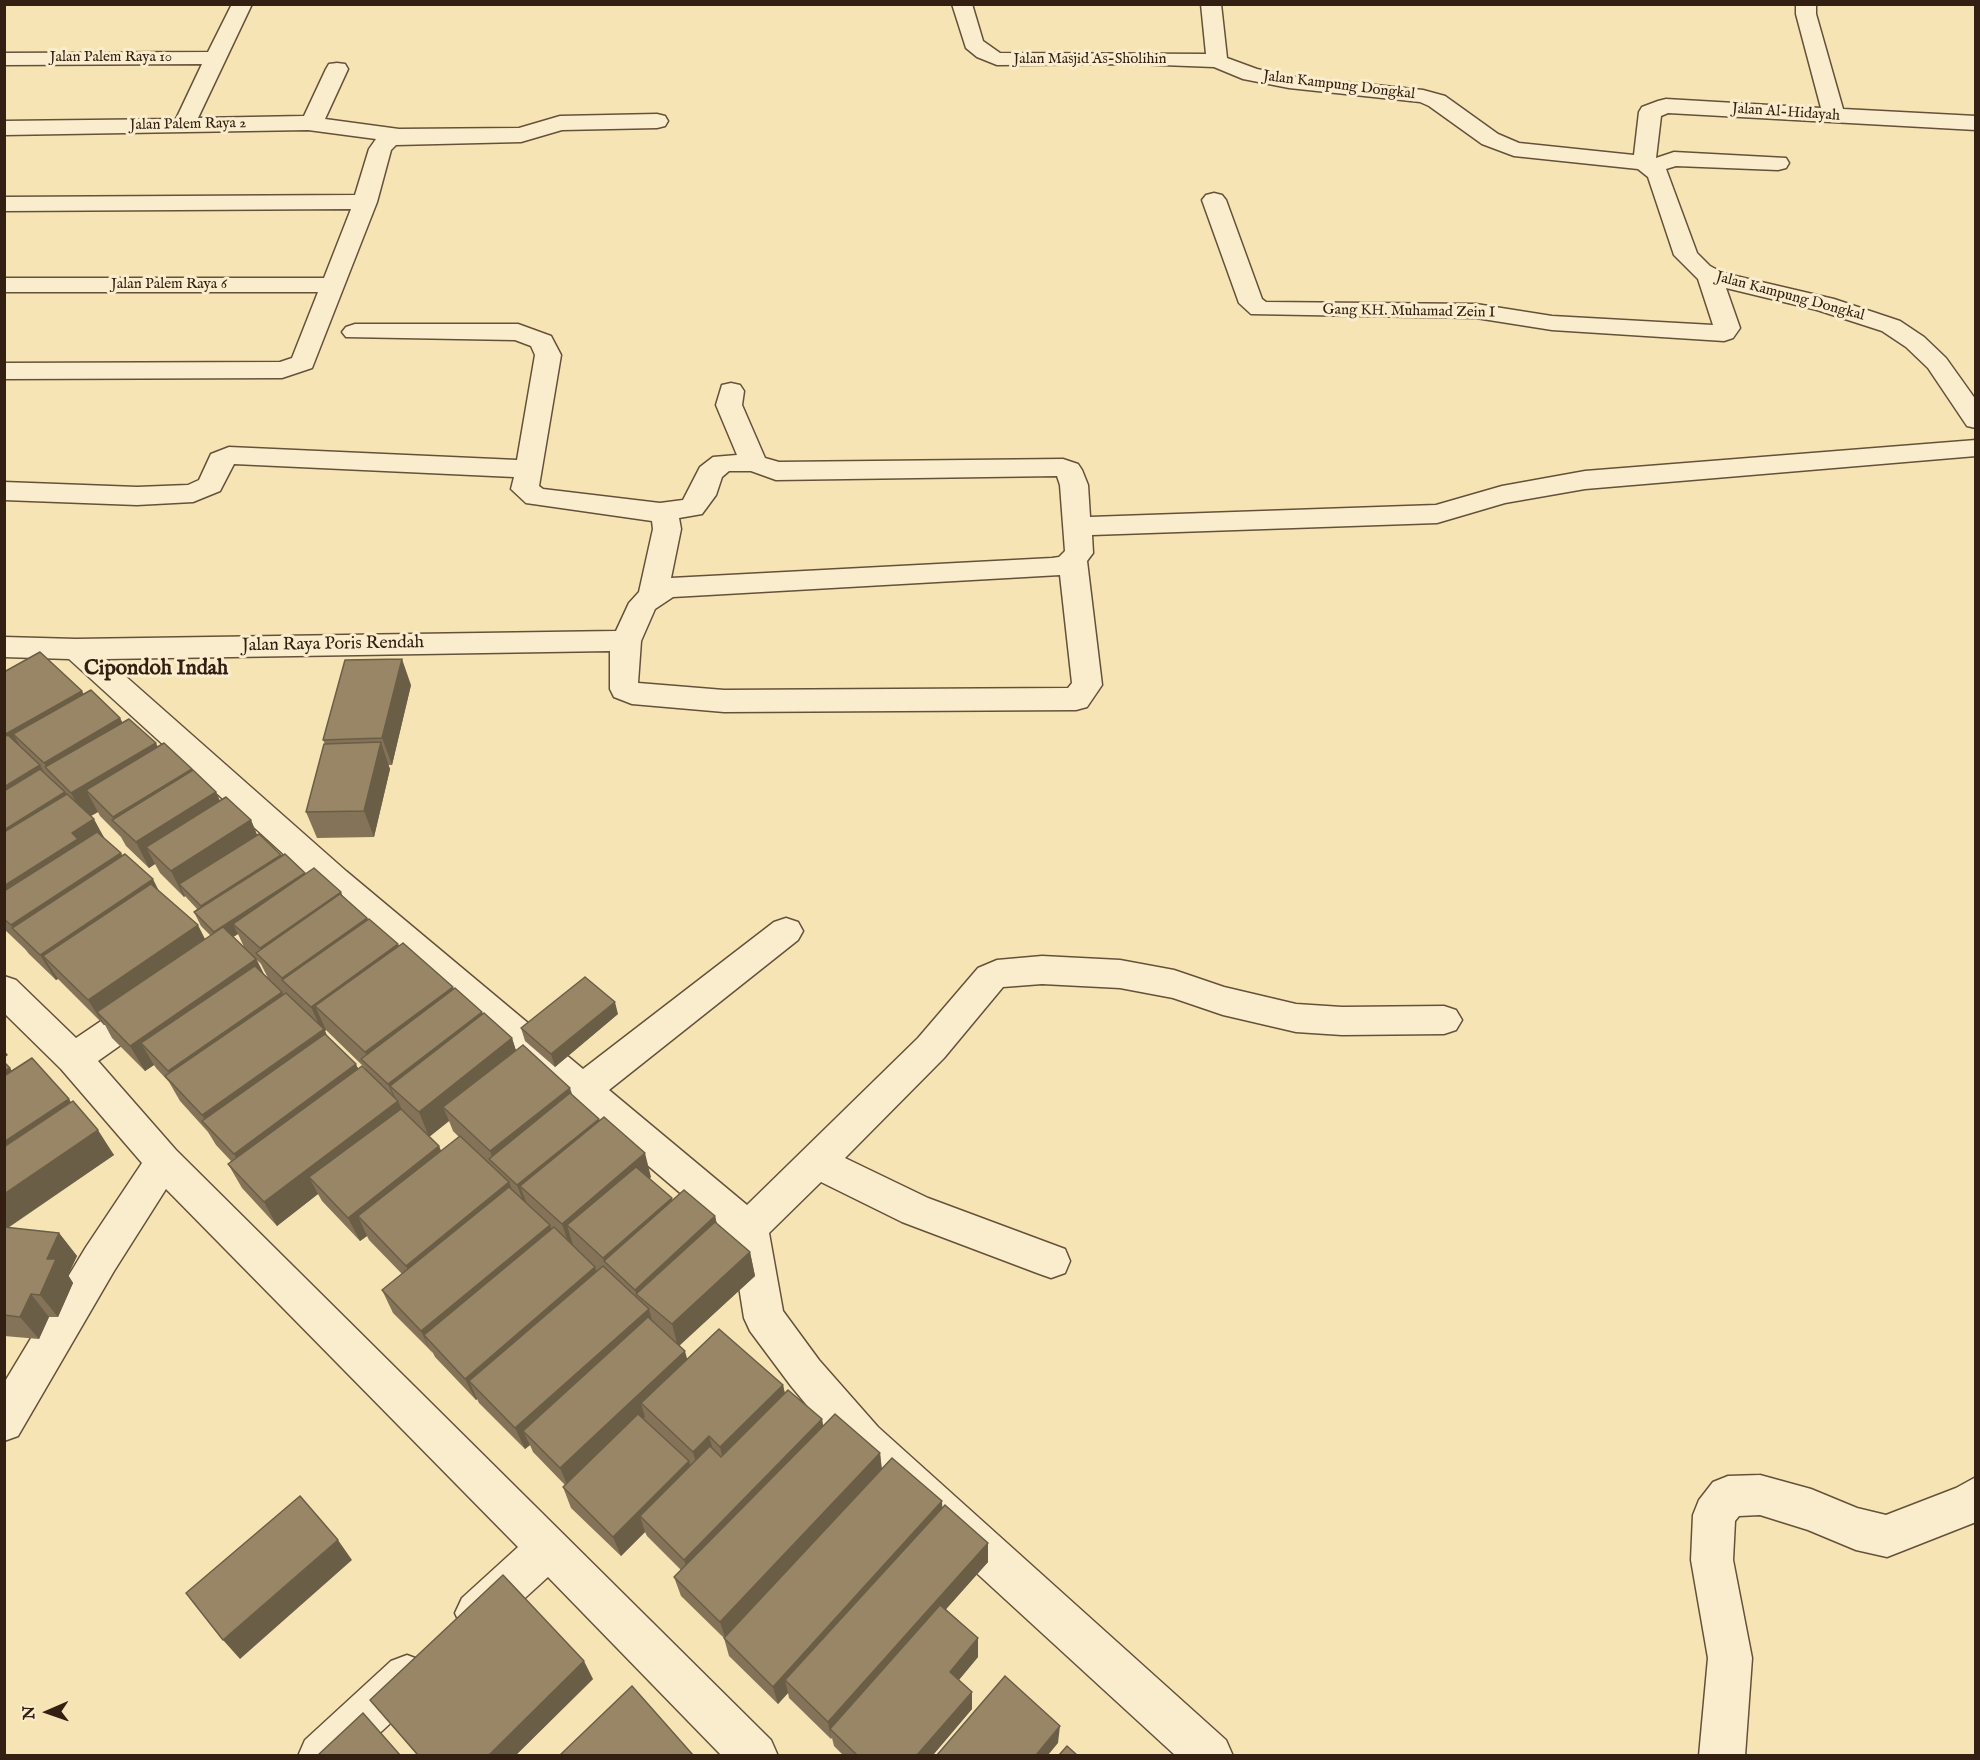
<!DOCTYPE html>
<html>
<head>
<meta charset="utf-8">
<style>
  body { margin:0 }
  #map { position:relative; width:1980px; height:1760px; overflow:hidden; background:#f7e4b4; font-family:"IM FELL English",serif }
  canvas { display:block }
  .frame { position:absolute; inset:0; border:6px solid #342012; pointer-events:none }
  .north { position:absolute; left:18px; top:1682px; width:60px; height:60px; -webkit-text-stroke:4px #faedce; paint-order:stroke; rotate:268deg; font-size:16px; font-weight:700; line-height:24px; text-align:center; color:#342012 }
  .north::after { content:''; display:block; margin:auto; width:21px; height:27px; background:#342012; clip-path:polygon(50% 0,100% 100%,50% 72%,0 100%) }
</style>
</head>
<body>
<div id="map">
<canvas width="1980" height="1760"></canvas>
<div class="frame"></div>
<div class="north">N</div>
</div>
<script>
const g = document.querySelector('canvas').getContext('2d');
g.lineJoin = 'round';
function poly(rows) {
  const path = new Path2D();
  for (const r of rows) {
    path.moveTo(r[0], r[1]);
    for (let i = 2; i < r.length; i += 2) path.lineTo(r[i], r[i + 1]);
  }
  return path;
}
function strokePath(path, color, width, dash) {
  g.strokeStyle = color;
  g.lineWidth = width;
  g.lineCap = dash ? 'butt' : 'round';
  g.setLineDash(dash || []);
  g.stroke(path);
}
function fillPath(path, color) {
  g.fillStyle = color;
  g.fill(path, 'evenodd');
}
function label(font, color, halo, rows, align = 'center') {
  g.font = font + ' "IM FELL English",serif';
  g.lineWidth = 6;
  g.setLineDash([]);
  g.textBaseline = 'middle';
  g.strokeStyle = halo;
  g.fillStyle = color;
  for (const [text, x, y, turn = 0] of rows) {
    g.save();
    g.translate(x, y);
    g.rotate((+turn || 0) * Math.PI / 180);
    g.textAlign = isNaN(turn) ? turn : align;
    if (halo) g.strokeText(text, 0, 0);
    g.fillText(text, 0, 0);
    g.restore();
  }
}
const minor = poly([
  [232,4,252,4,198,118,304,116,326,69,329,64,337,63,345,64,348,69,325,119,399,129,519,128,560,116,657,114,665,116,668,121,665,126,657,128,562,130,521,142,396,145,391,150,377,202,312,368,282,378,4,379,4,363,280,362,292,358,318,292,4,292,4,278,324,278,351,209,4,211,4,197,355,195,369,149,376,139,308,130,4,135,4,121,176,119,202,64,4,65,4,53,208,52,232,4],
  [952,4,972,4,983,41,1000,53,1206,54,1201,4,1221,4,1227,58,1257,69,1289,76,1423,90,1445,96,1498,134,1519,143,1634,155,1639,112,1642,107,1658,101,1666,99,1821,108,1796,14,1796,4,1816,4,1816,14,1843,109,1976,116,1976,130,1668,113,1661,116,1656,158,1674,152,1786,158,1789,163,1786,168,1778,170,1676,166,1666,169,1697,253,1710,266,1723,273,1834,299,1900,321,1924,337,1946,358,1976,400,1976,428,1967,426,1928,368,1906,347,1882,331,1817,310,1726,288,1740,328,1733,338,1724,341,1552,330,1476,318,1251,314,1239,303,1202,200,1206,195,1214,193,1222,195,1226,200,1262,299,1266,302,1476,304,1552,316,1713,325,1698,279,1674,255,1648,177,1638,169,1514,156,1482,144,1429,106,1420,102,1289,88,1243,79,1214,67,1136,64,997,65,977,57,966,48,952,4],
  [355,324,518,324,551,336,561,355,539,486,543,489,660,503,683,500,700,467,713,457,737,455,716,405,722,385,731,383,740,385,744,391,742,405,765,458,779,462,1063,459,1078,464,1082,470,1088,485,1090,517,1436,505,1502,486,1585,471,1976,440,1976,456,1585,489,1505,503,1437,523,1092,535,1093,553,1087,561,1102,685,1087,707,1076,710,724,712,632,704,614,697,610,689,610,651,106,659,346,871,583,1069,774,922,786,918,798,922,803,931,798,940,609,1090,747,1205,918,1038,978,968,997,960,1042,956,1120,960,1174,970,1224,987,1296,1004,1342,1007,1444,1006,1456,1010,1462,1020,1456,1030,1444,1034,1342,1035,1296,1032,1223,1015,1173,998,1120,988,1042,984,1003,987,944,1058,845,1158,928,1198,1065,1249,1070,1261,1065,1273,1051,1278,1037,1273,902,1222,821,1182,769,1233,783,1311,819,1360,878,1427,1226,1740,1233,1756,1176,1756,848,1455,791,1386,750,1331,744,1318,731,1236,322,889,69,659,4,657,4,637,76,639,616,631,629,603,639,592,653,529,652,521,526,503,511,489,514,477,234,464,220,491,193,502,137,505,4,500,4,482,137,487,188,485,199,480,211,454,229,447,517,460,535,355,531,346,515,340,346,337,342,332,346,327,355,324],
  [729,471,751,471,776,480,1057,476,1060,485,1065,551,1059,557,1052,558,671,578,681,529,679,518,702,514,716,495,722,477,729,471],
  [1060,575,1072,683,1068,688,724,690,638,683,641,641,655,609,673,597,1060,575],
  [4,976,16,980,76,1038,135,998,147,994,159,998,164,1008,159,1018,98,1061,176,1150,771,1740,778,1756,722,1756,548,1577,492,1628,477,1635,462,1628,455,1613,462,1598,518,1547,166,1189,114,1271,18,1436,4,1441,4,1383,86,1247,142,1163,61,1069,4,1013,4,976],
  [1760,1475,1811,1489,1857,1508,1886,1515,1956,1488,1976,1477,1976,1522,1887,1557,1856,1550,1808,1530,1760,1515,1739,1516,1735,1521,1733,1560,1752,1658,1745,1756,1699,1756,1708,1658,1691,1560,1693,1515,1699,1500,1713,1482,1728,1476,1760,1475],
  [407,1655,423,1661,429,1677,423,1693,355,1756,298,1756,305,1740,391,1661,407,1655]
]);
strokePath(minor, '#65513a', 3);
fillPath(minor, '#faedce');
fillPath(poly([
  [4,672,84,694,120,718,122,722,193,770,216,792,220,801,251,820,257,835,282,856,305,875,341,892,342,896,399,946,454,989,512,1038,516,1051,572,1095,600,1121,651,1177,649,1179,672,1198,672,1201,715,1216,717,1224,750,1252,755,1276,679,1345,687,1359,783,1385,785,1393,822,1419,823,1426,880,1453,882,1469,942,1501,942,1509,988,1562,946,1609,978,1638,978,1657,959,1680,972,1692,972,1709,933,1755,843,1755,834,1746,832,1738,831,1739,789,1698,788,1693,778,1704,729,1656,724,1638,681,1596,674,1577,681,1570,647,1536,645,1532,621,1556,571,1508,563,1487,565,1485,533,1452,530,1445,525,1449,479,1403,477,1399,476,1400,435,1357,433,1353,393,1313,382,1290,402,1274,369,1240,367,1236,360,1241,322,1201,318,1194,277,1226,242,1188,228,1164,231,1161,216,1145,208,1132,180,1101,169,1082,156,1068,154,1065,145,1071,112,1038,105,1025,104,1025,58,979,56,980,29,954,25,949,4,929],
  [98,812,100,816,121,837,126,846,149,868,155,864,160,873,184,897,185,896,198,910,194,912,201,926,211,936,205,939,159,891,105,839,91,816],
  [238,934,244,947,233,937],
  [257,960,261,964,268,978,264,974],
  [326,1030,327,1031,365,1068,366,1070,358,1068,327,1036,325,1031],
  [449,1121,453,1131,459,1137,441,1151,439,1146,429,1137],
  [411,685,392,765,388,765,390,769,374,837,317,838,306,812,325,744,323,740],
  [618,1014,555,1067,525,1041,521,1028],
  [4,1062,12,1071,71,1103,114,1155,8,1228,59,1233,77,1256,68,1275,73,1283,58,1317,49,1317,39,1339,4,1336],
  [593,1679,516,1755,417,1755,370,1700]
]), '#847358');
fillPath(poly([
  [402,659,411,685,392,765,382,738],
  [82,691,96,718,13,734,27,758,4,754,4,735],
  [120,718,134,745,48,770,44,763],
  [381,742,390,769,374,837,364,811],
  [156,743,168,769,86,790,98,812,85,819,71,793],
  [40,765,55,792,4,822,4,787],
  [192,769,204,795,118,825,113,817],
  [65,792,80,818,4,866,4,830],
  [216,792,228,819,146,847,155,864,149,868,136,842],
  [94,819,108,845,4,919,4,886,72,833],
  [251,820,262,847,179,884,185,896,184,897,171,871],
  [121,853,135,879,14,930,11,925],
  [281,855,287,868,208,919,201,906],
  [305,873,310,886,233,924,238,934,220,945,214,932],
  [153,879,166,905,43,956,58,979,56,980,40,955],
  [341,892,351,918,268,964,260,948],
  [367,918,378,944,284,983,282,978],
  [198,925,211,951,97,1012,105,1025,104,1025,88,1000],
  [398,944,408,970,315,1006,326,1030,325,1031,335,1054,210,1129,202,1115,322,1031,311,1007],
  [256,959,269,984,141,1043,154,1065,145,1071,130,1046],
  [453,987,462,1012,371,1068,365,1052],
  [282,992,294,1017,179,1091,168,1071],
  [615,1002,618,1014,555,1067,551,1054],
  [482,1012,491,1037,390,1086,397,1102,398,1101,409,1125,309,1177,318,1194,277,1226,264,1202,396,1102,388,1084],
  [512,1038,520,1063,443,1107,449,1121,429,1137,419,1112],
  [4,1050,8,1055,4,1058],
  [356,1064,367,1089,247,1178,234,1154],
  [10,1068,27,1093,4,1108,4,1071],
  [570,1088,578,1112,495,1164,490,1151],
  [69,1099,85,1124,4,1178,4,1142],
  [599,1119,606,1143,520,1186,528,1207,526,1209,517,1185],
  [98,1130,114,1155,4,1230,4,1194],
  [439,1146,449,1170,358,1216,367,1236,360,1241,348,1218],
  [645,1153,651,1177,581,1238,567,1225,573,1245,570,1248,562,1224],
  [509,1182,518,1206,417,1289,406,1266],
  [672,1198,677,1222,604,1261,610,1281,603,1258],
  [715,1216,720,1240,636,1294,635,1290],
  [550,1225,558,1248,424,1335,432,1354,421,1331],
  [59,1233,77,1256,68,1275,73,1283,58,1317,40,1295,47,1259],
  [750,1252,755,1276,678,1347,672,1324],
  [595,1267,603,1290,469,1381,477,1399,476,1400,465,1379],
  [31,1294,49,1317,39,1339,20,1317],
  [649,1309,655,1332,523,1431,530,1445,525,1449,515,1428],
  [685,1351,691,1373,641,1403,645,1417,569,1489,560,1468],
  [783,1385,787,1407,725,1468,720,1447],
  [822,1419,825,1440,690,1579,684,1560],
  [709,1436,715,1457,699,1473,693,1452],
  [880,1453,882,1474,726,1640,720,1622],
  [689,1461,695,1481,640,1516,645,1532,621,1556,613,1537],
  [942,1501,943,1521,785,1680,788,1693,778,1704,773,1687],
  [338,1540,352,1560,240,1659,223,1640],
  [988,1543,988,1562,835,1734,830,1729,831,1739,828,1722],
  [978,1638,978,1657,951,1689,950,1672],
  [584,1661,593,1679,516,1755,489,1755],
  [972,1692,972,1709,933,1755,917,1755],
  [1060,1726,1058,1743,1048,1755,1036,1755]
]), '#6b5e47');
const building = poly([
  [40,652,82,691,4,735,4,672,40,652],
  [402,659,382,738,323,740,345,660,402,659],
  [91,690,120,718,44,763,13,734,91,690],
  [129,719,156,743,71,793,45,767,129,719],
  [8,735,40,765,4,787,4,737,8,735],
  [381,742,364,811,306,812,324,744,381,742],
  [164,743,192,769,113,817,86,790,164,743],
  [40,769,65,792,4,830,4,791,40,769],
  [193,770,216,792,136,842,112,820,193,770],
  [67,794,94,819,72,833,78,839,4,886,4,832,67,794],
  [226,797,251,820,171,871,146,847,226,797],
  [97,832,121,853,11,925,4,919,4,891,97,832],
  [259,834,281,855,201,906,179,884,259,834],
  [125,854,153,879,40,955,12,928,125,854],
  [285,854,305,873,214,932,194,912,285,854],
  [314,868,341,892,260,948,233,924,314,868],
  [151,884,198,925,88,1000,43,956,151,884],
  [340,894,367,918,282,978,256,953,340,894],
  [369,919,398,944,311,1007,282,980,369,919],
  [223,927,256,959,130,1046,97,1012,223,927],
  [403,943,453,987,365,1052,315,1006,403,943],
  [255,966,282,992,168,1071,141,1043,255,966],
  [585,977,615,1002,551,1054,521,1028,585,977],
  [455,988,482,1012,388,1084,361,1059,455,988],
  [286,993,324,1029,202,1115,165,1076,286,993],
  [484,1013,512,1038,419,1112,390,1086,484,1013],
  [325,1034,356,1064,234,1154,202,1121,325,1034],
  [523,1045,570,1088,490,1151,443,1107,523,1045],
  [32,1058,69,1099,4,1142,4,1076,32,1058],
  [4,1062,10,1068,4,1071,4,1062],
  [362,1066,398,1101,264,1202,228,1164,362,1066],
  [570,1093,599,1119,517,1185,489,1159,570,1093],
  [73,1101,98,1130,4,1194,4,1147,73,1101],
  [401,1109,439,1146,348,1218,309,1177,401,1109],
  [604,1117,645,1153,562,1224,520,1186,604,1117],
  [460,1136,509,1182,406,1266,358,1216,460,1136],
  [636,1167,672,1198,603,1258,567,1225,636,1167],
  [509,1187,550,1225,421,1331,382,1290,509,1187],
  [684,1190,715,1216,635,1290,604,1261,684,1190],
  [715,1222,750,1252,672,1324,636,1294,715,1222],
  [4,1227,59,1233,47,1259,56,1259,40,1295,31,1294,20,1317,4,1315,4,1227],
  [554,1227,595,1267,465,1379,424,1335,554,1227],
  [603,1266,649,1309,515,1428,469,1381,603,1266],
  [648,1317,685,1351,560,1468,523,1431,648,1317],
  [719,1329,783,1385,720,1447,709,1436,693,1452,641,1403,719,1329],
  [788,1390,822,1419,684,1560,640,1516,710,1446,721,1457,788,1390],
  [638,1414,689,1461,613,1537,563,1487,638,1414],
  [835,1414,880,1453,720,1622,674,1577,835,1414],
  [892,1458,942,1501,773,1687,724,1638,892,1458],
  [300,1496,338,1540,223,1640,186,1593,300,1496],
  [945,1505,988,1543,828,1722,785,1680,945,1505],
  [503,1575,584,1661,489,1755,418,1755,370,1700,503,1575],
  [940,1605,978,1638,950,1672,972,1692,917,1755,857,1755,830,1729,940,1605],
  [1005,1676,1060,1726,1036,1755,937,1755,1005,1676],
  [632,1686,693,1755,560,1755,632,1686],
  [363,1713,400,1755,318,1755,363,1713],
  [1067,1746,1077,1755,1059,1755,1067,1746]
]);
fillPath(building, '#998666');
strokePath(building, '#6b5e47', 1.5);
label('15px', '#342012', '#faedce', [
  ["Jalan Palem Raya 10",111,58],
  ["Jalan Masjid As-Sholihin",1090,60],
  ["Jalan Kampung Dongkal",1339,86,7],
  ["Jalan Al-Hidayah",1786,113,4],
  ["Jalan Palem Raya 2",188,125,-1],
  ["Jalan Palem Raya 6",169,285],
  ["Jalan Kampung Dongkal",1790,297,15],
  ["Gang KH. Muhamad Zein I",1409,312,1]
]);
label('18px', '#342012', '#faedce', [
  ["Jalan Raya Poris Rendah",333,645,-1]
]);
label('bold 21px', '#342012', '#faedce', [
  ["Cipondoh Indah",156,670]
]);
</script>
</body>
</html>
